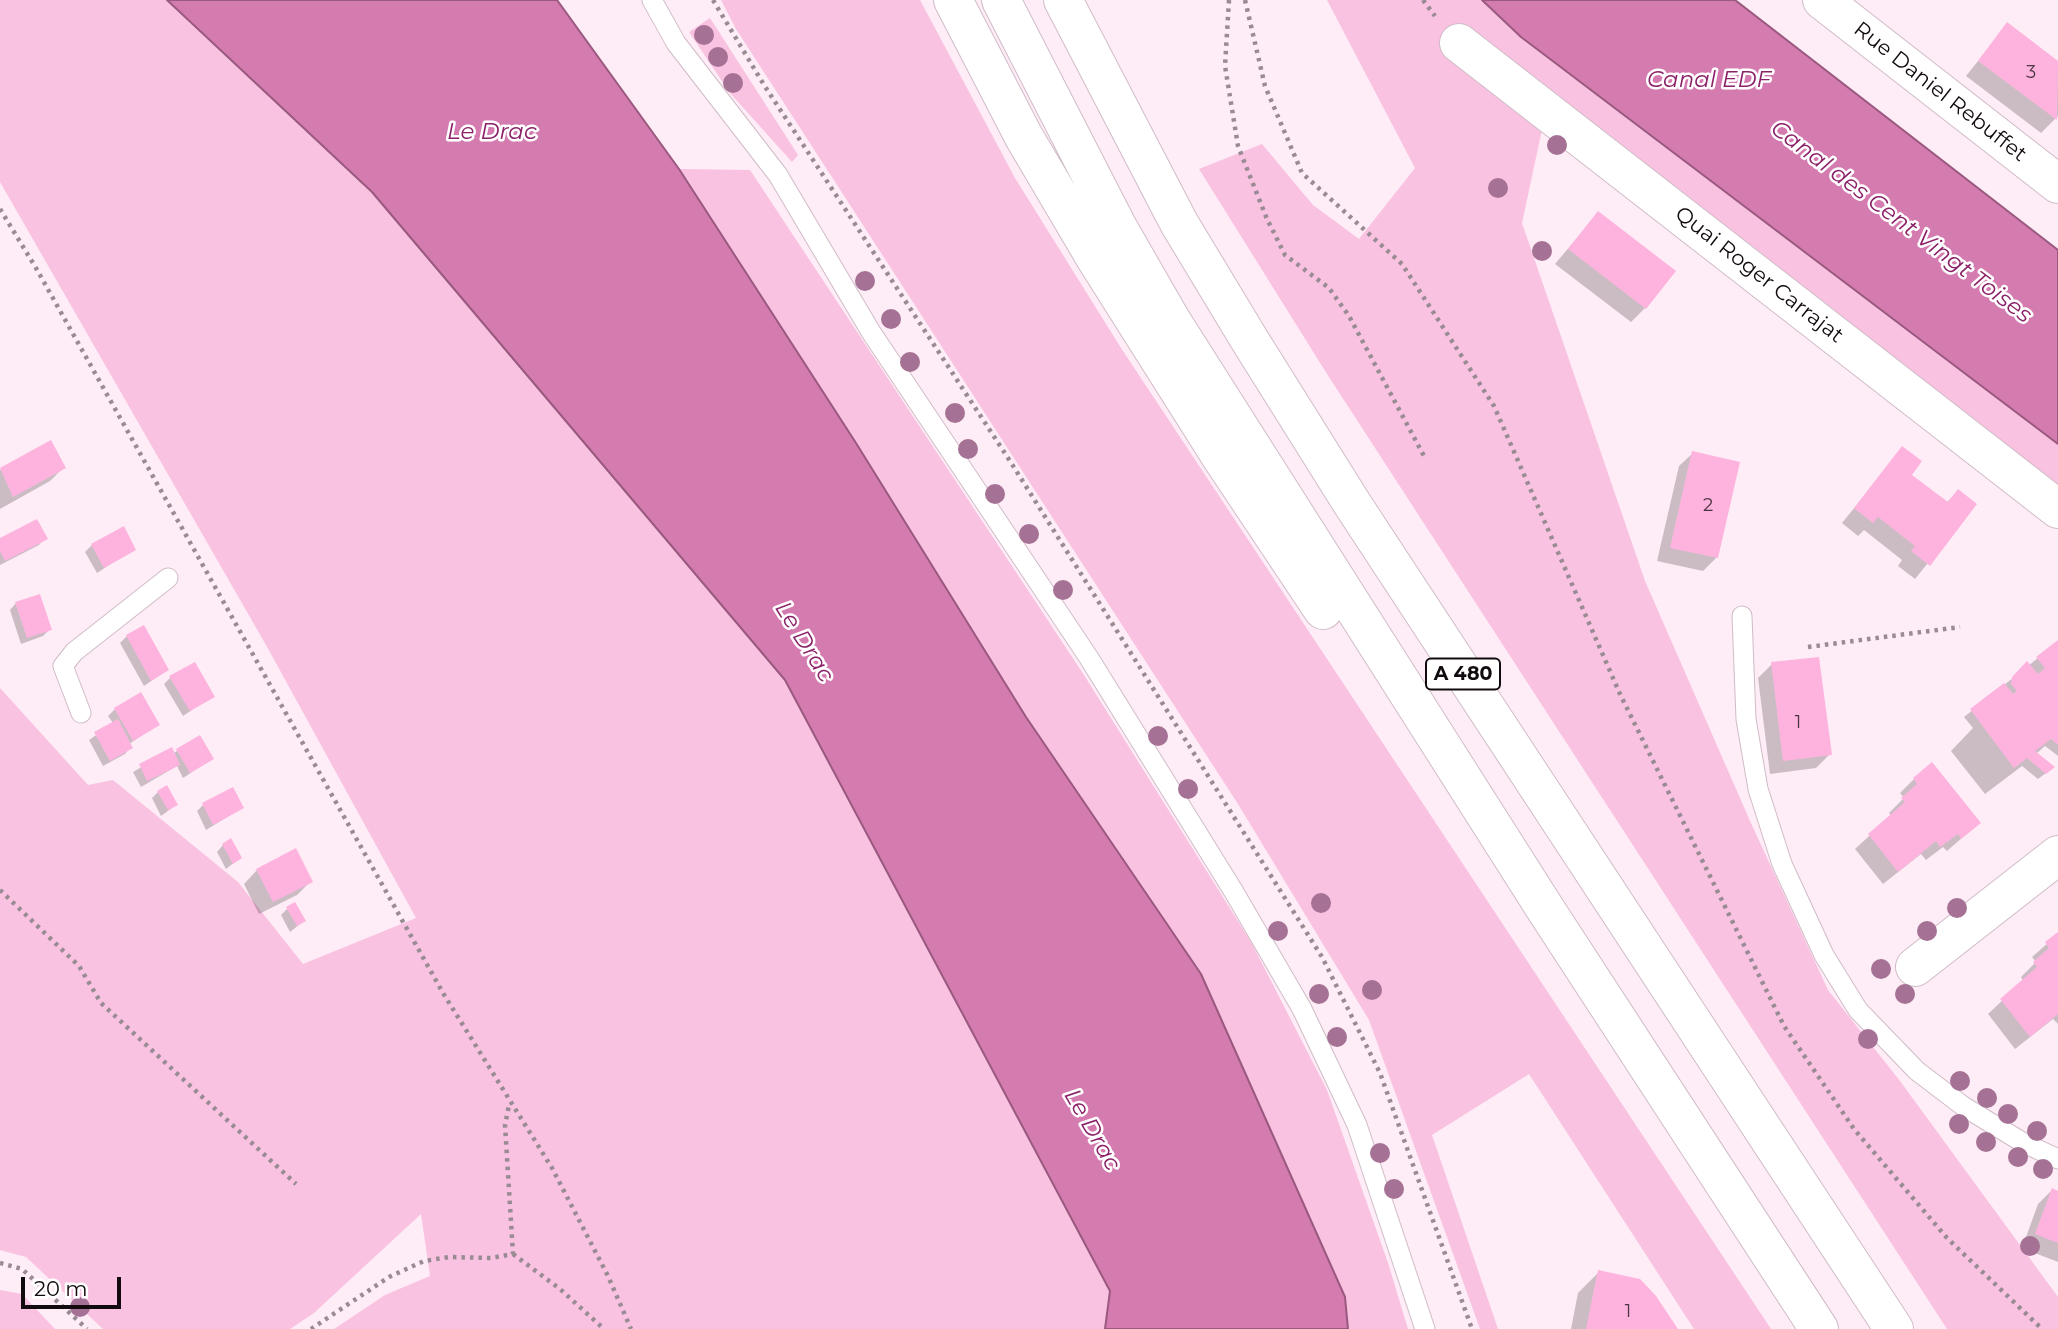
<!DOCTYPE html>
<html>
<head>
<meta charset="utf-8">
<style>
  body { margin:0 }
  #map { position:relative; width:2058px; height:1329px; overflow:hidden; background:#feecf6; font-family:Montserrat,sans-serif }
  canvas { display:block }
  .scale { position:absolute; left:21px; top:1277px; width:100px; height:32px; box-sizing:border-box; border:4px solid #110a0e; border-top:0; padding-left:9px; font-size:21px; line-height:24px; white-space:nowrap; color:#110a0e; -webkit-text-stroke:5px #fff; paint-order:stroke }
</style>
</head>
<body>
<div id="map">
<canvas width="2058" height="1329"></canvas>
<div class="scale">20 m</div>
</div>
<script>
const g = document.querySelector('canvas').getContext('2d');
g.lineJoin = 'round';
function fillPath(path, color) {
  g.fillStyle = color;
  g.fill(path, 'evenodd');
}
function poly(rows) {
  const path = new Path2D();
  for (const r of rows) {
    path.moveTo(r[0], r[1]);
    for (let i = 2; i < r.length; i += 2) path.lineTo(r[i], r[i + 1]);
  }
  return path;
}
function strokePath(path, color, width, dash) {
  g.strokeStyle = color;
  g.lineWidth = width;
  g.lineCap = dash ? 'butt' : 'round';
  g.setLineDash(dash || []);
  g.stroke(path);
}
function label(font, color, halo, rows, align = 'center') {
  g.font = font + ' Montserrat,sans-serif';
  g.lineWidth = 5;
  g.setLineDash([]);
  g.textBaseline = 'middle';
  g.strokeStyle = halo;
  g.fillStyle = color;
  for (const [text, x, y, turn = 0] of rows) {
    g.save();
    g.translate(x, y);
    g.rotate((+turn || 0) * Math.PI / 180);
    g.textAlign = isNaN(turn) ? turn : align;
    if (halo) g.strokeText(text, 0, 0);
    g.fillText(text, 0, 0);
    g.restore();
  }
}
fillPath(poly([
  [0,0,167,0,372,192,785,680,1111,1291,1105,1329,334,1329,385,1295,430,1276,421,1214,314,1313,290,1329,103,1329,26,1257,0,1250,0,688,88,785,113,780,238,882,303,964,416,918,266,645,0,182],
  [721,0,920,0,1015,178,1121,348,1771,1329,1694,1329,1529,1074,1432,1135,1498,1329,1480,1329,1369,1020,1238,804,736,29],
  [1327,0,1482,0,1521,37,2058,444,2058,487,1546,111,1522,223,1645,581,1750,821,1828,990,1900,1081,2058,1297,2058,1329,1947,1329,1327,374,1199,169,1262,144,1313,205,1359,239,1415,168],
  [710,18,798,155,792,162,730,93,689,32],
  [679,169,750,170,1084,675,1251,942,1327,1090,1388,1263,1408,1329,1348,1329,1345,1297,1201,974,1026,717,856,443],
  [0,1290,22,1294,55,1329,0,1329]
]), '#f9c2e1');
const water = poly([
  [167,0,557,0,679,169,856,443,1026,717,1201,974,1345,1297,1348,1329,1105,1329,1110,1291,785,680,372,192,167,0],
  [1482,0,1735,0,2058,250,2058,444,1521,37,1482,0]
]);
fillPath(water, '#d47bb0');
strokePath(water, '#9a597f', 2);
fillPath(poly([
  [2007,25,2058,63,2058,116,2041,133,1966,76],
  [1598,213,1645,308,1631,322,1555,264],
  [50,442,64,467,50,481,0,509,0,470],
  [1902,449,1909,475,1946,503,1958,491,1975,505,1915,579,1898,566,1902,560,1864,530,1858,536,1842,523],
  [1693,453,1717,557,1703,571,1657,561,1679,466],
  [45,538,39,545,0,565,0,540],
  [92,545,134,549,97,573,85,552],
  [16,603,50,629,43,636,21,644,10,610],
  [127,636,167,670,144,686,120,643],
  [2058,642,2058,756,2045,746,2036,754,2046,773,2038,779,2022,766,1985,794,1951,751,1973,728,1964,717],
  [1772,664,1830,754,1816,768,1770,774,1758,678],
  [171,677,213,696,183,716,164,684],
  [115,709,158,725,129,744,131,747,125,754,103,766,89,740,113,723,108,716],
  [171,750,173,754,178,750,212,759,183,778,177,766,141,787,133,772],
  [1914,779,1979,823,1947,851,1943,847,1926,860,1921,854,1883,884,1855,849,1891,816,1889,813,1904,798,1900,793],
  [158,792,176,805,161,816,152,798],
  [203,805,242,808,206,830,197,811],
  [223,845,240,858,226,869,217,852],
  [257,870,311,881,297,895,259,914,244,884],
  [287,909,304,921,290,932,281,915],
  [2058,934,2058,1024,2053,1019,2015,1049,1988,1014,2023,981,2021,977,2036,962,2032,957],
  [2052,1190,2058,1193,2058,1262,2022,1248,2038,1204],
  [1599,1272,1676,1329,1571,1329,1578,1293]
]), '#0003');
fillPath(poly([
  [2007,22,2058,61,2057,120,1978,61],
  [1598,211,1676,271,1646,309,1568,249],
  [51,440,66,468,13,497,0,468],
  [1902,446,1922,461,1912,475,1948,502,1958,489,1977,504,1930,566,1911,551,1915,546,1878,517,1873,523,1854,508],
  [1692,451,1740,462,1718,558,1670,548],
  [37,519,48,539,5,561,0,551,0,538],
  [124,526,136,550,104,568,91,544],
  [40,594,52,630,27,638,15,602],
  [144,625,169,670,151,681,126,635],
  [2058,640,2058,745,2051,739,2035,751,2055,767,2046,774,2027,758,2014,768,1970,709,2004,683,2013,694,2017,691,2011,684,2012,677,2027,661,2038,674,2045,668,2036,657],
  [1819,657,1832,755,1783,761,1771,662],
  [195,662,215,697,190,711,169,676],
  [141,692,160,725,133,741,114,708],
  [118,719,133,748,110,761,94,732],
  [200,735,214,759,190,773,176,749],
  [172,747,180,765,147,781,139,764],
  [1932,762,1981,823,1961,839,1958,834,1940,847,1936,841,1898,872,1868,834,1905,802,1901,798,1917,784,1913,778],
  [167,785,178,805,168,810,157,791],
  [233,787,244,808,213,825,202,803],
  [231,838,242,858,233,864,222,844],
  [296,848,313,882,273,902,256,869],
  [295,902,306,921,297,926,286,907],
  [2058,932,2058,1014,2030,1037,2000,999,2037,967,2033,962,2049,948,2045,942],
  [2052,1188,2058,1191,2058,1243,2035,1234],
  [1598,1270,1640,1279,1656,1296,1678,1329,1586,1329]
]), '#feb3de');
const service = poly([
  [652,0,676,43,778,175,871,332,1089,658,1234,892,1302,1009,1357,1125,1425,1329],
  [1742,616,1746,719,1758,789,1782,864,1824,955,1858,1010,1917,1071,1963,1106,2022,1142,2058,1159],
  [81,713,63,666,74,652,168,578]
]);
const minor = poly([
  [1822,0,2058,184],
  [1459,43,2058,509],
  [1915,967,2058,855]
]);
const motorway = poly([
  [953,0,1024,137,1096,259,1223,460,1323,610],
  [1001,0,1117,226,1171,320,1546,910,1819,1329],
  [1063,0,1179,223,1249,339,1353,505,1894,1329]
]);
strokePath(service, '#d0bcc7', 21);
strokePath(minor, '#d0bcc7', 40);
strokePath(motorway, '#d0bcc7', 40);
strokePath(poly([
  [713,0,764,85,1010,461,1322,957,1380,1073,1472,1329],
  [1229,0,1225,66,1238,146,1267,219,1285,255,1329,288,1349,316,1424,456],
  [1245,0,1265,86,1302,173,1402,264,1494,406,1620,694,1784,1026,1854,1129,1947,1238,2042,1329],
  [1423,0,1435,16],
  [0,209,36,268,443,993,552,1168,608,1276,631,1329],
  [1808,647,1960,627],
  [0,890,79,966,101,1003,296,1184],
  [513,1254,560,1289,604,1329],
  [0,1263,22,1269,87,1329],
  [311,1329,389,1277,424,1261,449,1257,491,1258,513,1254,505,1125,509,1105]
]), '#998b93', 4.5, [3.5, 5]);
strokePath(service, '#fff', 19);
strokePath(minor, '#fff', 38);
strokePath(motorway, '#fff', 38);
g.fillStyle = '#a57194';
for (const [x, y] of [
  [704,35],
  [718,57],
  [733,83],
  [1557,145],
  [1498,188],
  [1542,251],
  [865,281],
  [891,319],
  [910,362],
  [955,413],
  [968,449],
  [995,494],
  [1029,534],
  [1063,590],
  [1158,736],
  [1188,789],
  [1321,903],
  [1957,908],
  [1278,931],
  [1927,931],
  [1881,969],
  [1372,990],
  [1319,994],
  [1905,994],
  [1337,1037],
  [1868,1039],
  [1960,1081],
  [1987,1098],
  [2008,1114],
  [1959,1124],
  [2037,1131],
  [1986,1142],
  [1380,1153],
  [2018,1157],
  [2043,1169],
  [1394,1189],
  [2030,1246],
  [80,1307]
]) {
  g.beginPath();
  g.arc(x, y, 10, 0, 2 * Math.PI);
  g.fill();
}
label('18px', '#4c3442', null, [
  ["3",2031,73],
  ["2",1708,506],
  ["1",1798,723],
  ["1",1628,1312]
]);
for (const [x, y, w] of [
  [1463,674,74]
]) {
  const box = new Path2D();
  box.roundRect(x - w / 2, y - 15.5, w, 31, 5);
  g.fillStyle = '#fff';
  g.fill(box);
  strokePath(box, '#110a0e', 2);
}
label('bold 19px', '#110a0e', null, [
  ["A 480",1463,674]
]);
label('21px', '#110a0e', '#fff', [
  ["Rue Daniel Rebuffet",1940,92,38],
  ["Quai Roger Carrajat",1759,275,38]
]);
label('italic 23px', '#8b2168', '#fff', [
  ["Canal EDF",1709,80],
  ["Le Drac",492,132],
  ["Canal des Cent Vingt Toises",1901,222,37],
  ["Le Drac",804,642,58],
  ["Le Drac",1092,1130,60]
]);
</script>
</body>
</html>
